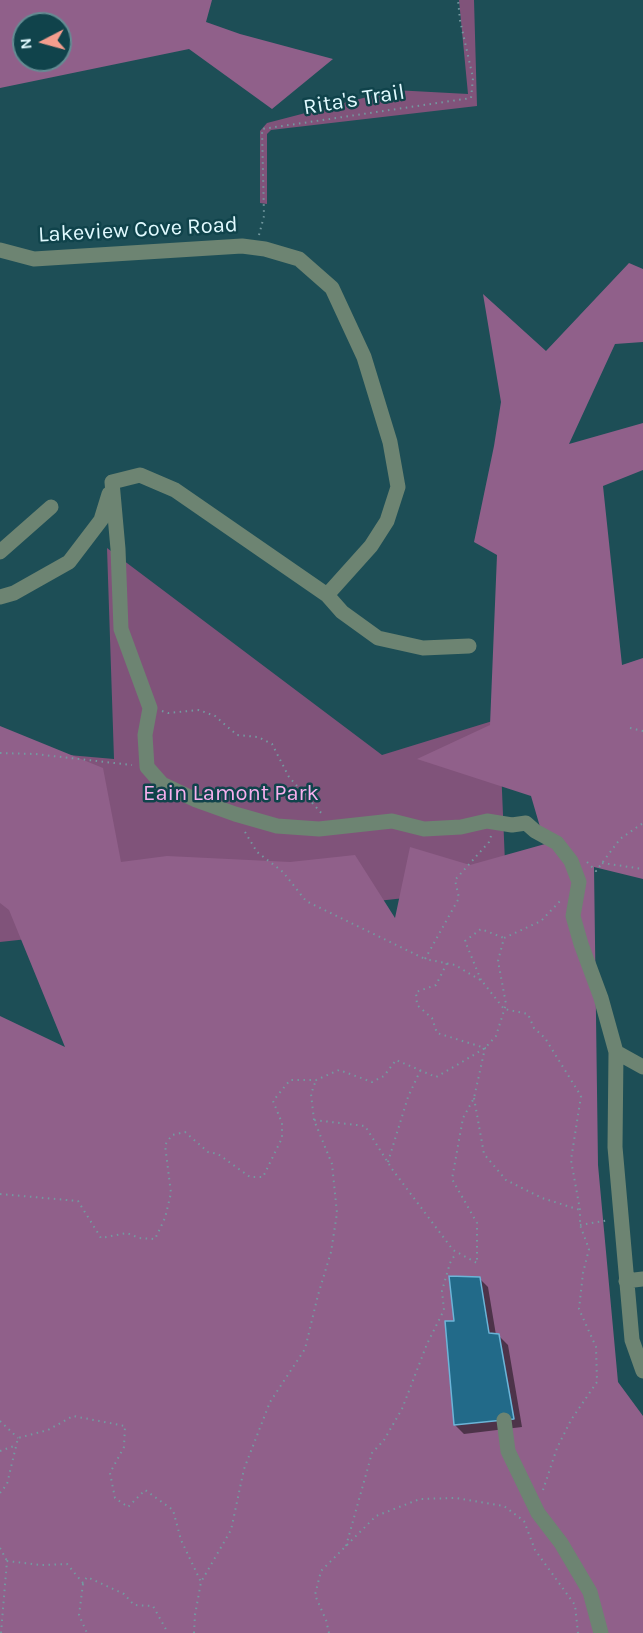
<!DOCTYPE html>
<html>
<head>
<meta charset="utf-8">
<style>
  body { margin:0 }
  #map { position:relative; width:643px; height:1633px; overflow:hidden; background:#1d4e56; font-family:Karla,sans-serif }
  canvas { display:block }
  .north { position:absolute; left:12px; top:12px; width:60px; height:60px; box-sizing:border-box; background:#10434b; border:2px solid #648c93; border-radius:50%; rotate:264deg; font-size:16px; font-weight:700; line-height:24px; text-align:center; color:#e1faff }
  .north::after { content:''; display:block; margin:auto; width:21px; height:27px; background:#f49d8d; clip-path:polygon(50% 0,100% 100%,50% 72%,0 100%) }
</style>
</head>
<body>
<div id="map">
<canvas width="643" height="1633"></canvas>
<div class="north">N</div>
</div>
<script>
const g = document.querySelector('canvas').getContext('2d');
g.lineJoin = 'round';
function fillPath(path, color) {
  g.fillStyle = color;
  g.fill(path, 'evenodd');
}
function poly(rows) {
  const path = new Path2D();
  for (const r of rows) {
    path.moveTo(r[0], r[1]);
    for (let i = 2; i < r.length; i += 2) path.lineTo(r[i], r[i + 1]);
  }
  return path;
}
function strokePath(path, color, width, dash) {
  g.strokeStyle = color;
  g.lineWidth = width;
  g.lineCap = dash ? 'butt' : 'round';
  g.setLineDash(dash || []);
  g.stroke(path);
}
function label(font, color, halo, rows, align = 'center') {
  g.font = font + ' Karla,sans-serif';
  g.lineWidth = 5;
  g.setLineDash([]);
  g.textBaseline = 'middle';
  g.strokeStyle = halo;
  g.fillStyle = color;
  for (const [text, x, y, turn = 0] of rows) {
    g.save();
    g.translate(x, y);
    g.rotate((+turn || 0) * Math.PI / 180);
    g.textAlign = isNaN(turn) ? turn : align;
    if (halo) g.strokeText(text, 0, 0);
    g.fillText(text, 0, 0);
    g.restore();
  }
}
fillPath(poly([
  [459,0,474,0,477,106,271,130,267,134,267,204,260,203,260,131,267,123,394,90,468,94],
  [107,548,382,755,499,719,506,887,0,942,0,749,114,759]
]), '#80537a');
fillPath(poly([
  [0,0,212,0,206,22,240,34,333,59,272,109,189,49,0,88],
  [24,24,60,24,60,60,24,60],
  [629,263,643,269,643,342,615,344,569,444,643,423,643,470,603,486,622,665,643,658,643,879,594,867,598,1165,618,1382,643,1416,643,1633,0,1633,0,1016,65,1047,9,910,0,903,0,726,103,768,121,862,167,856,290,862,355,855,395,918,410,847,470,865,545,844,531,796,417,759,490,725,497,555,474,542,494,446,501,402,483,294,546,351]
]), '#90608a');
fillPath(poly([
  [479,1278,488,1287,496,1335,499,1336,508,1345,522,1427,464,1434,455,1425,455,1322]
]), '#0007');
const building = poly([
  [449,1276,480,1277,489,1333,499,1334,514,1419,454,1425,445,1321,454,1321,449,1276]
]);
fillPath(building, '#226a89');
strokePath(building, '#6cb5d8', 1.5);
strokePath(poly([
  [259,235,264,216,262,129,471,98,473,78,460,20,458,0],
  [162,711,168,713,199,710,215,716,237,735,258,737,272,744,289,777,324,816],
  [630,728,643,731],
  [0,753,35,754,132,765],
  [245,832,257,852,283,872,306,901,425,959],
  [491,836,489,842,455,880,459,898,425,959,455,965,482,981,504,1009,528,1014,534,1028,545,1038,581,1096,571,1160,580,1210,580,1225,589,1249,583,1273,579,1309,596,1347,597,1382,571,1420,557,1448,543,1490],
  [587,862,596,871,620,839,643,823],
  [602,863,643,869],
  [481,980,465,941,481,929,504,938],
  [474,1098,484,1154,506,1180,542,1198,580,1210],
  [314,1120,311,1094,316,1080],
  [388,1162,408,1097,421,1069],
  [0,1194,78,1201,101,1238,127,1233,139,1238,155,1239,165,1218,171,1193,165,1145,172,1135,185,1132,208,1152,218,1154,250,1177,263,1177,282,1138,282,1123,273,1101,290,1080,316,1080,339,1070,372,1082,384,1076,396,1060,436,1077,457,1065,485,1048,496,1036,506,1004,498,961,504,938,541,921,561,900],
  [580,1225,609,1220],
  [0,1421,18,1438],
  [0,1451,14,1446],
  [0,1493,7,1484,18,1438,48,1430,73,1416,125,1426,124,1447,110,1473,115,1498,128,1507,145,1490,173,1510,181,1540,201,1582,231,1530,244,1469,270,1402,305,1349,318,1295,331,1252,337,1213,332,1164,314,1120,365,1126,392,1169,453,1250,477,1263,477,1223,452,1179,463,1118,474,1098,485,1048,437,1033,432,1018,417,1005,416,992,436,985,447,963],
  [346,1546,372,1453,384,1440,402,1409,427,1344,444,1310,442,1291,450,1263,456,1253],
  [0,1548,7,1561],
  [83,1584,79,1615,87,1633],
  [1,1633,7,1561,41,1565,67,1564,83,1583,87,1577,124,1594,134,1605,153,1606,168,1633],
  [194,1633,195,1615,201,1582],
  [329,1633,326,1620,315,1595,321,1571,376,1516,420,1499,456,1498,504,1506,524,1521,535,1550,575,1605,578,1633]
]), '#7399a0', 2, [1.5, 4.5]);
strokePath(poly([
  [0,250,34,259,242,246,265,249,299,259,332,288,364,357,390,442,398,487,387,521,371,546,327,595,175,490,140,475,112,482],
  [112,482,118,549,121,629,150,708,145,735,147,767,162,784,196,800,235,814,277,826,319,829,392,821,424,829,461,827,487,821,512,825,526,823,535,831,557,843,571,861,579,882,573,916,581,944,601,998,616,1052],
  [0,552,51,507],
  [327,595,342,612,378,638,423,648,469,646],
  [0,597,14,593,69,562,101,520,109,494],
  [643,1067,616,1052,615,1147,621,1215,632,1340,643,1371],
  [626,1281,643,1279],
  [504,1420,508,1451,538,1513,561,1543,590,1592,601,1633]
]), '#6d8472', 15);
label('22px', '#e1faff', '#10434b', [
  ["Rita's Trail",354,100,-9],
  ["Lakeview Cove Road",138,230,-3]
]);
label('22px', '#f8b0ee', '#10434b', [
  ["Eain Lamont Park",231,794]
]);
</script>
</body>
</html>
